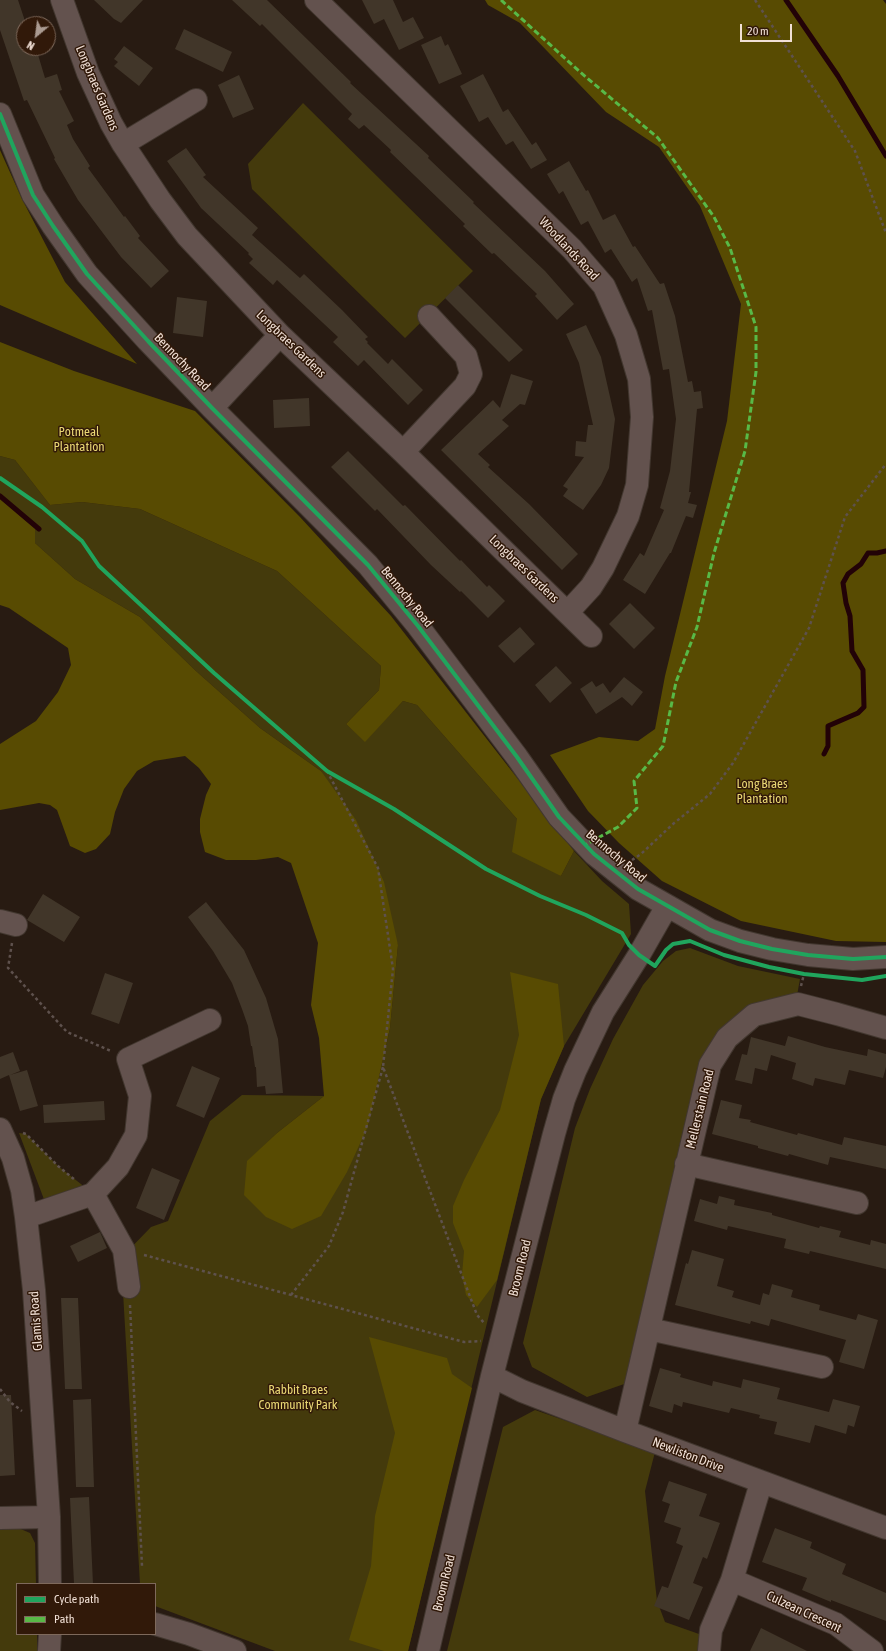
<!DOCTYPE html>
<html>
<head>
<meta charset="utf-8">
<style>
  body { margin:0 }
  #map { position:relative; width:886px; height:1651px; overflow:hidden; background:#281b12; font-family:"Asap Condensed",sans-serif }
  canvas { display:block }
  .legend { position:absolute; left:16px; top:1583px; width:140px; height:52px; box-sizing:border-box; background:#311909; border:1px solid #7e695b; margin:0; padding:5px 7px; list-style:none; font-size:12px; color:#f1e0d6 }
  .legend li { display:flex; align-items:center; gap:8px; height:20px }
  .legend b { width:20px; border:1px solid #7e695b }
  .north { position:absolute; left:16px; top:16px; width:40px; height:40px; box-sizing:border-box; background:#311909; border:1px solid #7e695b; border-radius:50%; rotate:209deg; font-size:11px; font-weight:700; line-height:16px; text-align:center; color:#f1e0d6 }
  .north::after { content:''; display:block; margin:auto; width:14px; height:18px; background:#ab9b91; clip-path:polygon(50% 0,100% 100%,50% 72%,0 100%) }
  .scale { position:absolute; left:740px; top:24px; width:52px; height:18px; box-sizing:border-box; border:2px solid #f1e0d6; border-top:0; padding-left:5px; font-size:12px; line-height:14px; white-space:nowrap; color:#f1e0d6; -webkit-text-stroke:3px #311909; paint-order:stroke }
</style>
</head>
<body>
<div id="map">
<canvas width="886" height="1651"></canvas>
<ul class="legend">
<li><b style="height:5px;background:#20a55d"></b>Cycle path</li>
<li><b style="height:5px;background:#58b947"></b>Path</li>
</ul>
<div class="north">N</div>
<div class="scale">20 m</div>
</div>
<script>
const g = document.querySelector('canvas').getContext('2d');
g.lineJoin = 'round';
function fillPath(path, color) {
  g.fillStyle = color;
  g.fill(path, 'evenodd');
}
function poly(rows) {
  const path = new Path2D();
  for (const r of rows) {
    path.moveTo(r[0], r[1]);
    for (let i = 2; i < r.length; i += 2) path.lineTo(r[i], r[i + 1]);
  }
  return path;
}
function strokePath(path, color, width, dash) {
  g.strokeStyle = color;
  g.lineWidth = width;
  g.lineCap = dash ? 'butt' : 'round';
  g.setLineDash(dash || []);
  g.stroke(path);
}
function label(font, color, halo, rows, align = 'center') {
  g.font = font + ' "Asap Condensed",sans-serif';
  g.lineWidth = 3;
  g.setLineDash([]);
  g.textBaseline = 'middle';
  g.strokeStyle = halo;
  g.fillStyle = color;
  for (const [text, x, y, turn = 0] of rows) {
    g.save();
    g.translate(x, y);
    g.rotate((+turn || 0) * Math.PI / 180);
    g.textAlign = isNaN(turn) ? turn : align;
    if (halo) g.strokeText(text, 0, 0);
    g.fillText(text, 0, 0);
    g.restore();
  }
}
fillPath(poly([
  [303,103,473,271,405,338,252,189,248,164],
  [0,456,15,460,50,505,82,502,140,509,277,571,381,666,379,690,346,724,365,741,403,701,417,705,517,819,561,876,574,851,602,881,629,904,631,934,564,1046,541,1099,408,1651,275,1651,155,1606,155,1584,140,1584,121,1258,151,1227,168,1221,210,1121,242,1095,324,1096,277,1133,248,1161,368,1126,390,1028,398,945,321,771,260,728,196,671,140,617,75,579,35,543,35,528,0,499],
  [690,948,738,966,800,979,796,1001,718,1036,627,1383,587,1397,532,1367,523,1343,575,1128,590,1089,613,1039,643,985,663,961,676,951],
  [19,1133,26,1134,58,1166,86,1188,45,1202],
  [535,1410,655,1452,645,1491,657,1601,665,1622,699,1634,700,1651,447,1651,503,1427],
  [16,1527,30,1533,35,1543,36,1584,17,1584,17,1634,37,1634,37,1651,0,1651,0,1528]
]), '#443a0c');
fillPath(poly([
  [485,0,883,0,886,4,886,942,836,941,741,921,662,881,619,843,588,811,550,755,599,737,638,741,655,729,665,676,727,421,741,304,700,206,659,147,606,112,520,23,488,5],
  [0,150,22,199,65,282,137,364,0,305],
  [0,342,74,371,195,411,300,517,391,616,574,851,561,876,512,852,517,819,417,705,403,701,365,742,346,724,379,690,381,666,277,571,140,509,82,502,50,505,15,460,0,456],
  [0,499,35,528,35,543,75,579,140,617,196,671,260,728,321,771,356,820,384,882,398,945,390,1028,368,1126,347,1172,321,1216,292,1229,266,1217,244,1195,247,1161,277,1133,324,1096,319,1038,311,1005,318,943,291,863,278,857,256,860,226,860,205,852,200,832,200,819,206,795,211,784,199,768,185,756,154,761,137,771,124,789,115,812,110,834,96,849,85,853,70,846,57,810,50,805,39,803,0,810,0,744,36,721,58,692,71,665,68,648,9,608,0,605],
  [510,972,558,984,564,1046,541,1099,497,1280,477,1307,466,1295,462,1275,464,1251,453,1223,453,1206,464,1180,500,1110,519,1035],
  [369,1337,447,1358,452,1374,472,1388,408,1651,384,1651,349,1640,371,1566,375,1516,395,1433]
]), '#584b02');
strokePath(poly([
  [786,0,838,76,886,156],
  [0,496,39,529],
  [824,754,828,746,828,726,858,713,864,707,863,670,852,651,850,616,846,603,843,583,848,574,861,564,868,553,877,553,886,551]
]), '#220207', 5);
fillPath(poly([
  [0,0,18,0,24,18,24,48,36,48,45,78,57,74,62,90,59,91,74,121,67,125,73,139,90,166,88,168,124,217,125,216,140,236,138,238,169,271,151,288,121,257,78,200,54,159,55,158,27,100,24,101,0,30],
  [94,0,143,0,121,23,114,19],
  [232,0,267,0,351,82,350,83,429,156,428,158,474,202,473,203,545,271,574,304,557,320,535,296,537,294,494,253,492,254,463,226,465,224,390,152,391,150,364,125,359,129,348,119,352,114,262,24,260,26],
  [362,0,393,0,403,22,413,17,424,38,399,50,384,19,374,24],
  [184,29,232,52,223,72,175,49],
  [441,36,445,46,448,44,462,74,439,84,421,45],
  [124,46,153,68,139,86,114,66,118,62,114,59],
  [483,74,503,112,508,109,532,145,536,142,547,160,531,169,513,141,506,145,488,117,479,122,460,86],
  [239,75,254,109,233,118,218,85],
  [186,148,206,175,203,177,258,228,252,235,300,278,304,274,342,310,368,337,365,339,368,342,367,343,388,364,392,359,423,390,408,405,364,360,358,366,333,342,338,337,277,280,273,285,249,263,253,259,248,254,249,253,201,208,167,161],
  [569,161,586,191,588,190,603,220,615,214,633,247,635,246,660,284,664,283,675,316,688,382,692,381,694,392,701,391,703,408,697,409,689,492,691,492,688,503,697,505,693,518,686,516,671,553,670,553,645,594,623,580,640,553,644,556,664,510,660,508,670,471,676,419,669,369,663,370,652,310,648,311,637,278,632,282,611,249,605,253,588,221,581,225,563,191,559,194,547,174],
  [458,285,523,350,509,362,445,298],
  [177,297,207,301,203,337,173,333],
  [586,325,601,357,615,419,609,468,601,485,583,510,563,496,568,489,563,486,584,457,575,456,576,441,586,442,588,425,593,425,579,363,566,334],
  [511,374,533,381,525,405,520,404,502,420,509,426,478,454,490,465,488,467,529,504,578,554,562,570,441,450,493,400,500,408],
  [309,398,310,426,274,428,273,400],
  [348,451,403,506,405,505,460,561,461,560,487,587,489,585,505,601,488,618,461,591,460,592,431,565,377,509,375,511,331,467],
  [630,603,655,628,634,649,609,624],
  [520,627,535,644,514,663,498,646],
  [556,666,572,683,550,703,535,685],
  [624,677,643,692,632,706,622,697,596,714,580,689,592,681,596,687,603,683,610,693],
  [43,894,80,917,64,942,27,920],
  [206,902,244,950,266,998,278,1039,283,1093,266,1094,265,1086,257,1087,256,1067,255,1067,252,1046,251,1046,248,1026,242,1009,232,983,213,951,188,917],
  [105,973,133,983,119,1024,91,1014],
  [788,1036,825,1047,867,1056,868,1049,886,1054,886,1067,883,1078,849,1070,845,1085,815,1078,813,1086,792,1079,796,1063,771,1055,767,1071,755,1068,752,1084,735,1080,742,1054,747,1055,751,1037,785,1046],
  [13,1052,20,1071,10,1075,27,1070,38,1106,20,1111,9,1075,0,1079,0,1057],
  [192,1066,220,1078,204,1118,176,1106],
  [721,1100,742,1105,739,1118,751,1120,750,1122,797,1135,798,1133,842,1145,844,1137,886,1146,886,1169,830,1157,828,1165,789,1154,788,1156,758,1148,758,1146,712,1134],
  [104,1101,105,1120,44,1123,43,1105],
  [152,1168,180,1180,164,1220,136,1208],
  [719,1196,735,1200,734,1205,772,1213,772,1215,819,1228,820,1226,841,1231,839,1237,870,1245,871,1240,886,1244,886,1269,810,1251,809,1254,784,1248,786,1239,728,1226,727,1230,694,1221,700,1199,717,1204],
  [100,1232,107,1248,78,1262,70,1246],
  [692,1250,724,1259,717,1286,734,1291,732,1297,760,1305,763,1293,769,1295,772,1284,793,1290,791,1297,820,1305,819,1310,856,1320,858,1314,878,1320,864,1369,839,1362,846,1340,771,1319,769,1326,751,1321,750,1324,675,1305,686,1263,688,1264],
  [61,1298,78,1298,82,1389,65,1389],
  [660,1368,681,1374,680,1377,712,1386,713,1381,741,1388,743,1379,780,1388,777,1399,829,1412,833,1399,860,1406,854,1427,848,1425,846,1434,815,1425,810,1443,774,1434,777,1422,759,1418,760,1415,731,1408,729,1413,683,1402,682,1407,674,1404,672,1413,649,1406],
  [0,1395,11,1395,15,1475,0,1476],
  [91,1399,94,1487,76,1487,73,1400],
  [669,1481,707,1494,699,1516,720,1523,707,1559,703,1557,693,1583,703,1587,689,1620,654,1606,662,1586,668,1588,683,1546,676,1543,681,1528,664,1522,670,1504,662,1501],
  [89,1497,93,1584,74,1584,70,1498],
  [775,1528,812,1542,810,1548,846,1564,842,1574,886,1593,886,1621,831,1600,831,1602,802,1590,807,1578,762,1562],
  [761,1628,807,1651,750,1651]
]), '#413629');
const minor = poly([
  [62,0,88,73,111,123,123,144,160,200,187,236,280,335,403,452,591,636],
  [316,0,572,249,604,286,626,335,639,379,642,417,637,485,628,516,603,568,591,587,568,612],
  [0,114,33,195,53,226,87,274,148,341,212,408,368,565,418,626,517,757,559,817,594,854,638,889,710,930,740,941,772,949,808,955,853,959,886,957],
  [123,144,196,100],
  [212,408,280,335],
  [403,452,465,386,471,374,466,356,429,316],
  [0,921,16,925],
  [0,1129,13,1158,22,1190,26,1217,34,1290,49,1517,50,1584],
  [686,1164,857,1203],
  [93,1194,124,1250,129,1287],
  [26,1217,93,1194,118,1167,136,1135,140,1096,128,1059,210,1020],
  [649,1329,822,1367],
  [492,1376,522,1391,625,1431,886,1528],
  [625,1431,710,1065,727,1038,754,1015,798,1004,837,1014,886,1028],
  [0,1518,49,1517],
  [732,1580,836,1624,872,1651],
  [155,1624,189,1634,235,1651],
  [49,1651,50,1634],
  [428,1651,492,1376,554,1134,564,1099,575,1071,603,1012,639,955,667,906],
  [709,1651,711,1630,732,1580,761,1483]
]);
strokePath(minor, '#42372f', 24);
strokePath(poly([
  [755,0,855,151,886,233],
  [327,771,378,868,393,969,383,1067,477,1315,485,1324],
  [632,860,641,854,673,824,710,794,733,763,809,628,845,517,886,464],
  [12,943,8,968,67,1032,111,1051],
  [801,986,804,974],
  [23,1133,26,1134,58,1166,75,1180],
  [144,1255,464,1342,481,1341],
  [291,1295,329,1246,343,1212,383,1067],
  [130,1305,142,1566],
  [0,1389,10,1402,22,1411]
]), '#5e514d', 2.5, [3, 3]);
strokePath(minor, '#63524e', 22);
strokePath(poly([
  [501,0,580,72,658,138,714,217,730,248,756,327,756,372,745,451,714,553,697,627,676,682,663,746,634,781,637,808,618,827,585,845]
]), '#58b947', 3, [6, 3]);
strokePath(poly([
  [0,114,33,195,53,226,87,274,148,341,212,408,368,565,418,626,517,757,559,817,594,854,638,889,710,930,740,941,772,949,808,955,853,959,886,957],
  [0,478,42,507,82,541,99,566,214,673,327,771,394,809,486,869,540,896,586,915,622,933,629,945,639,955,655,966,666,950,673,944,690,941,724,955,769,967,804,974,862,980,886,976]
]), '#20a55d', 4);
label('13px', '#f1e0d6', '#311909', [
  ["Longbraes Gardens",97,88,67],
  ["Woodlands Road",569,249,47],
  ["Longbraes Gardens",291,344,44],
  ["Bennochy Road",182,362,46],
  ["Longbraes Gardens",524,569,44],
  ["Bennochy Road",407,597,51],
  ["Bennochy Road",616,856,40],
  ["Mellerstain Road",700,1109,-76],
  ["Broom Road",520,1268,-76],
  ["Glamis Road",36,1321,-94],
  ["Newliston Drive",688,1455,21],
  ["Broom Road",444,1583,-76],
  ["Culzean Crescent",804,1612,25]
]);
label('13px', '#e9d774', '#311909', [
  ["Potmeal",79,432],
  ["Plantation",79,447],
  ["Long Braes",762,784],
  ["Plantation",762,799],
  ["Rabbit Braes",298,1390],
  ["Community Park",298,1405]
]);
</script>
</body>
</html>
